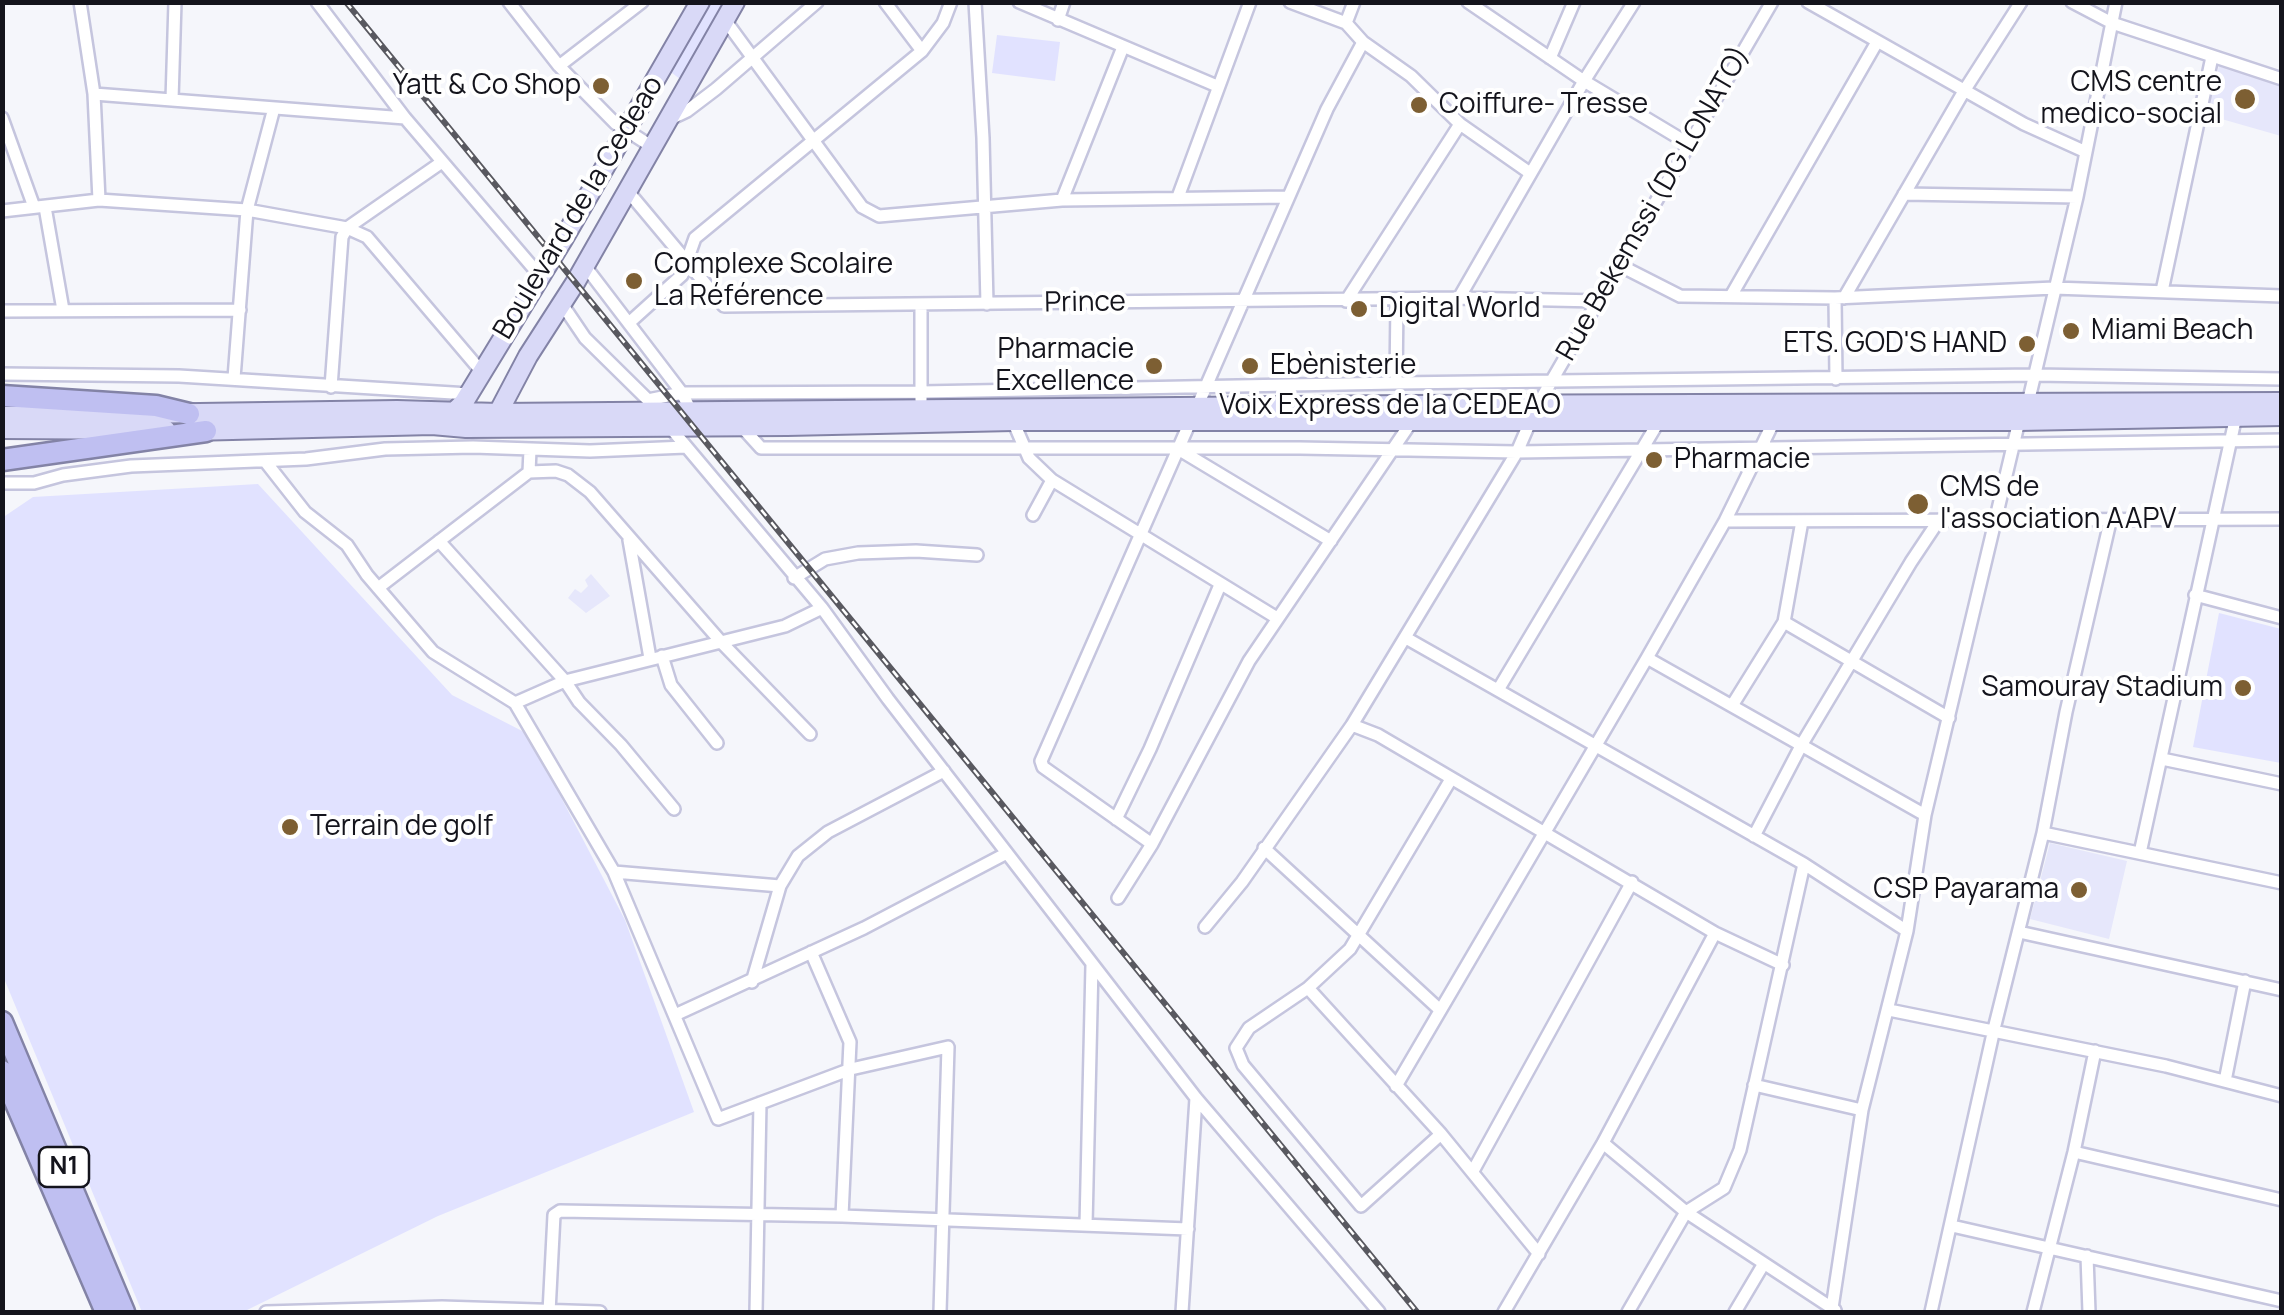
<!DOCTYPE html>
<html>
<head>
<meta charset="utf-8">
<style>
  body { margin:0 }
  #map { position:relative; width:2284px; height:1315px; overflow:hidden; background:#f5f6fb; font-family:Manrope,sans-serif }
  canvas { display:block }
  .frame { position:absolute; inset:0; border:5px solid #14141c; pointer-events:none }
</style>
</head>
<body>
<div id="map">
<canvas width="2284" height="1315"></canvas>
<div class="frame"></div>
</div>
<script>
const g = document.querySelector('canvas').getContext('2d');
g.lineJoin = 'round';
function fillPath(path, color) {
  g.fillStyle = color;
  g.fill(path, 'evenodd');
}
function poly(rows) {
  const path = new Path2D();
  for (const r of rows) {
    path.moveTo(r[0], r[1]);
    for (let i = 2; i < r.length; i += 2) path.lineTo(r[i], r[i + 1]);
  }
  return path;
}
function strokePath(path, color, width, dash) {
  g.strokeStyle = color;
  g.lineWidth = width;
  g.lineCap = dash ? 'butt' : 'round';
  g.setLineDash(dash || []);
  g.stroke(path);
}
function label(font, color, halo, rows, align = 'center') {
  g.font = font + ' Manrope,sans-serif';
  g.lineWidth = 8;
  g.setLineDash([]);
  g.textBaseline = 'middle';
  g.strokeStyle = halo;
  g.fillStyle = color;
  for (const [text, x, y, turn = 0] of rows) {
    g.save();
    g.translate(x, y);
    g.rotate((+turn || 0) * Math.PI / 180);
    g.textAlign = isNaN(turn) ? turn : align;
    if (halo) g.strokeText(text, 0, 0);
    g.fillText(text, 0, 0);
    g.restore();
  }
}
fillPath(poly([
  [2219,66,2281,84,2281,136,2204,114],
  [591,574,610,596,586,613,568,598,575,589,581,593,588,586,585,580],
  [2050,843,2127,861,2109,939,2030,919]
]), '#e6e7fb');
fillPath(poly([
  [710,3,728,3,680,79,668,70],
  [997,35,1060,42,1055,81,992,73],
  [258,484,452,695,528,734,625,920,694,1112,438,1216,243,1312,142,1312,3,976,2,518,33,497],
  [2219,613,2281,629,2281,763,2193,747]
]), '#e1e2ff');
const street = poly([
  [80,2,94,94,99,200],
  [317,2,405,118,541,277],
  [509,2,559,66,615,123,651,146],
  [885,2,922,51],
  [975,2,983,138,987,304],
  [1019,2,1217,86],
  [1290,2,1346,23,1363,42,1411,76,1460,124,1530,173],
  [1468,2,1584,81,1689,144],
  [1808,2,2024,124,2086,152],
  [2072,2,2112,23,2282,79],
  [725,20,862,207,879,216,1062,200,1288,197],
  [1058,20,1064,2],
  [1346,23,1354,2],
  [1550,58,1574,2],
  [559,66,642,2],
  [94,94,405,118],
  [172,100,175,2],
  [2,118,34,207],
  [668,120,687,111,716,89,817,2],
  [626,189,724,306,1459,298,1598,301],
  [1904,194,2077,197],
  [1178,197,1250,2],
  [1062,200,1123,47],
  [45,207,63,310],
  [2,211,99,200,247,210,347,228,367,237,481,371],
  [1619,265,1680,296,1835,298,2054,288,2282,296],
  [585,266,682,393,691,411],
  [2162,291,2212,57],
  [1731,296,1877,42],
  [1459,298,1584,81,1634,2],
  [1835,298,1836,379],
  [1844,298,1964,91,2021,2],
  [1346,301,1460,124],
  [562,304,585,338,648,400,682,393,921,392,1396,383,2035,375,2282,379],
  [2,311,240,310],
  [630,322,682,275,695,238,922,51,943,23,951,2],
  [2,374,179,376,469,394],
  [234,378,247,210,274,108],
  [1396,383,1397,300],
  [331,387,342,237,347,228,442,162],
  [921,400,921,304],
  [1537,406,1772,2],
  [1197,407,1327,109,1363,42],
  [1013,421,1029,458,1052,480,1277,618],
  [669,426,822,608,888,699,1196,1098,1379,1312],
  [741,426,761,448,1300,448,1517,452,2282,440],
  [1183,452,1331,541],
  [265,461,305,512,347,545,367,575,433,652,515,703,614,872,718,1119,851,1069,948,1047,940,1312],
  [529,472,556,471,568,475,590,492,722,643,810,734],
  [2,483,34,483,63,475,131,466,306,459,385,449,473,447,590,451,686,447],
  [1033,515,1052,480],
  [1725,521,2282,519],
  [1802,521,1784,622,1949,718],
  [629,540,650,658],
  [439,541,565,681,579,702,621,745,674,809],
  [794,578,825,559,858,553,916,551,977,555],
  [378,588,529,472,530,450],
  [2195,595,2282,618],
  [1406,638,1804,864,1907,931],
  [662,656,671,685,717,743],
  [1647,658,1925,815],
  [1498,690,1659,421],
  [515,703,565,681,785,626,822,608],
  [1733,704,1784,622],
  [1352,725,1378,735,1715,933,1783,965],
  [2162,759,2282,784],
  [1116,819,1150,749,1220,585],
  [2043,833,2282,883],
  [1754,836,1802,744,1911,562,1939,520],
  [1152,844,1043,767,1041,761,1190,422],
  [1264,848,1439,1009],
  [2140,853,2236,416],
  [614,872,780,886],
  [1118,898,1152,844,1249,661,1412,421],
  [1205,927,1242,882,1352,725,1517,452,1530,422],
  [2019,932,2282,990],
  [811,952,850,1042,842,1216],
  [752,982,780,886,798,856,828,832,944,771],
  [1308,988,1441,1134,1539,1254],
  [1889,1010,2166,1066,2282,1096],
  [675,1015,864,928,1007,853],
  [2225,1081,2245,981],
  [1754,1085,1862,1110],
  [1396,1086,1647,658,1725,521,1774,421],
  [1441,1134,1361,1206,1243,1065,1236,1048,1249,1028,1308,988,1350,949,1451,779],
  [1603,1143,1686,1212,1835,1310],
  [2074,1152,2282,1200],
  [1473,1171,1632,882],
  [1086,1225,1092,965],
  [1952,1226,2282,1301],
  [2087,1256,2089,1312],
  [1832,1308,1862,1110,1907,931,1925,815,2019,421,2028,403,2077,197,2116,2],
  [266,1312,442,1307,600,1312],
  [549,1312,554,1215,560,1211,842,1216,1188,1229],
  [756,1312,760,1103],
  [1182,1312,1196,1098],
  [1504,1312,1603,1143,1715,933],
  [1628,1312,1686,1212,1724,1188,1740,1150,1804,864],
  [1735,1312,1763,1265],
  [1931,1312,1994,1029,2043,833,2066,712,2110,522],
  [2033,1312,2074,1152,2095,1051]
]);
const primary = poly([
  [498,413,528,356,575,283,735,2],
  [2,416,397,410,498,413,1405,405,2282,402],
  [450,416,464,402,564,238,700,2],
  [2,429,166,430],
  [192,431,432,425,466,428,787,426,1013,421,2019,421,2282,416]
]);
const highway = poly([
  [2,396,156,406,189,414],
  [2,460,206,431],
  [2,1022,124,1312],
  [2,1071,106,1312]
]);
strokePath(street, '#c5c5de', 16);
strokePath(primary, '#8383a6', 22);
strokePath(highway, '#8383a6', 25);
strokePath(street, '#fff', 11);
strokePath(primary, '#d9d9f7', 18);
strokePath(highway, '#bfbff1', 20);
const rail = poly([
  [346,2,1417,1312]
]);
strokePath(rail, '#595960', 6);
strokePath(rail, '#fff', 2.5, [8]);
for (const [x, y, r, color] of [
  [601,86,10,"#7d5f33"],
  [2245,99,12,"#7d5f33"],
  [1419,105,10,"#7d5f33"],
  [634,281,10,"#7d5f33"],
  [1359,309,10,"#7d5f33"],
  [2071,331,10,"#7d5f33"],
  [2027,344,10,"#7d5f33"],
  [1154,366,10,"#7d5f33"],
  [1250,366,10,"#7d5f33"],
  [1654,460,10,"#7d5f33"],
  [1918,504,12,"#7d5f33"],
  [2243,688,10,"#7d5f33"],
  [290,827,10,"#7d5f33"],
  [2079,890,10,"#7d5f33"]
]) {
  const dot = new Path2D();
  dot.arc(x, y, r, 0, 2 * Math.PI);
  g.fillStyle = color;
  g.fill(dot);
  strokePath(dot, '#fff', 4);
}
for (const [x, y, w] of [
  [64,1167,50]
]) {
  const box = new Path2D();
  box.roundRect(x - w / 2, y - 20, w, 40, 8);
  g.fillStyle = '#fff';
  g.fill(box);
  strokePath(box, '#14141c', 2.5);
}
label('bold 25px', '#14141c', null, [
  ["N1",64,1167]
]);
label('28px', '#14141c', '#fff', [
  ["CMS centre",2222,83,"right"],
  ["medico-social",2222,115,"right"],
  ["Yatt & Co Shop",581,86,"right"],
  ["Coiffure- Tresse",1439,105],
  ["Complexe Scolaire",654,265],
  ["La Référence",654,297],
  ["Digital World",1379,309],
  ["Miami Beach",2091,331],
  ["ETS. GOD'S HAND",2007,344,"right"],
  ["Pharmacie",1134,350,"right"],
  ["Excellence",1134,382,"right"],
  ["Ebènisterie",1270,366],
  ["Pharmacie",1674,460],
  ["CMS de",1940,488],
  ["l'association AAPV",1940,520],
  ["Samouray Stadium",2223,688,"right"],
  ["Terrain de golf",310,827],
  ["CSP Payarama",2059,890,"right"]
], 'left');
label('28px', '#14141c', '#fff', [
  ["Rue Bekemssi (DG LONATO)",1654,204,-60],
  ["Boulevard de la Cedeao",579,208,-59],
  ["Prince",1085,303,-1],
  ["Voix Express de la CEDEAO",1390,406]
]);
</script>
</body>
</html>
